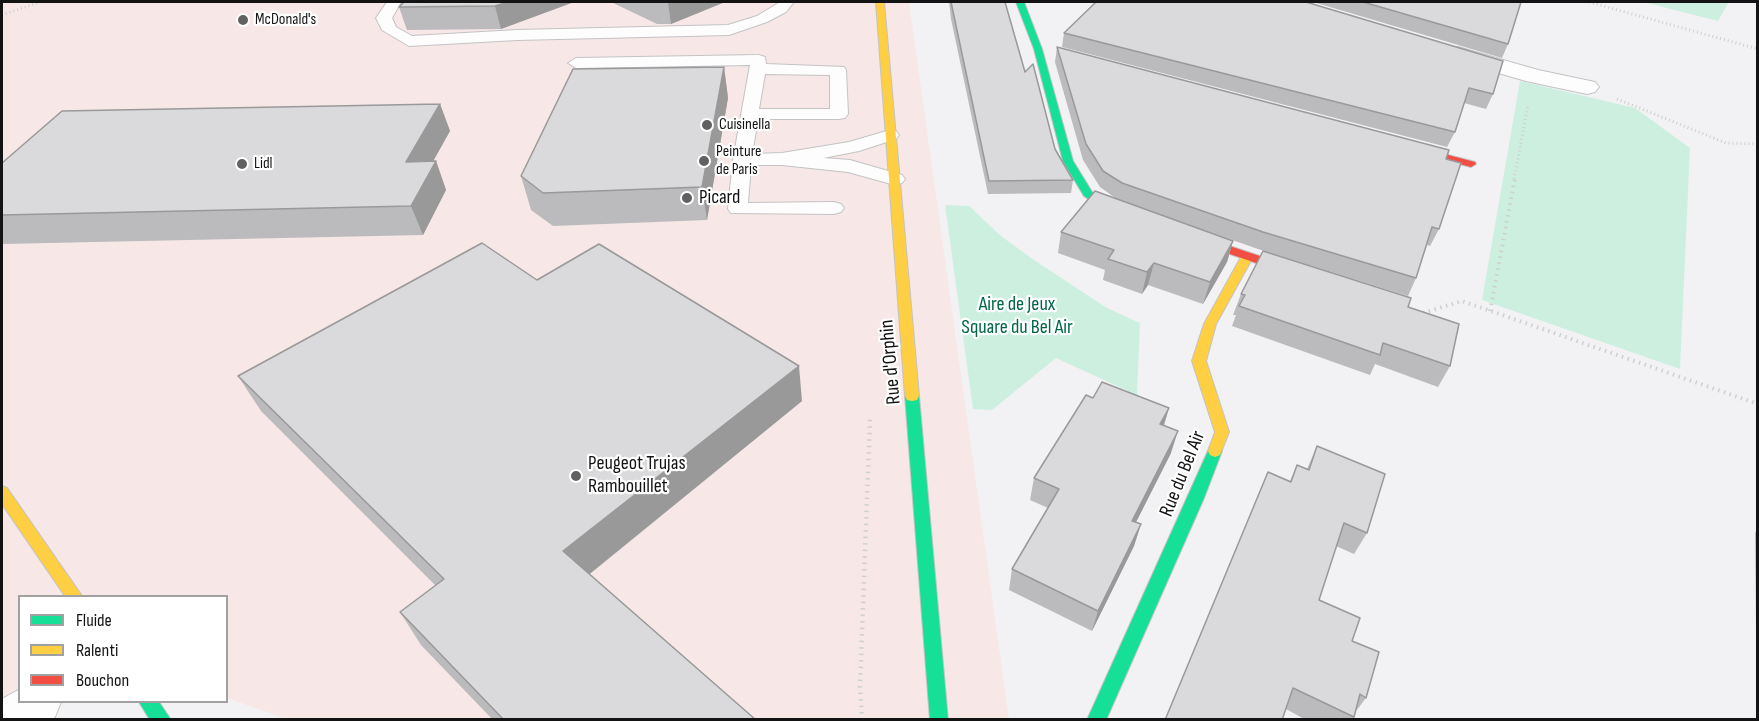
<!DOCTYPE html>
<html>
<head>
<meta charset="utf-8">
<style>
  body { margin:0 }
  #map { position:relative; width:1759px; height:721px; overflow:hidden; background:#f2f2f4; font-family:"Sofia Sans Condensed",sans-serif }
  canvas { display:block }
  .frame { position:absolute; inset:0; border:3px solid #131314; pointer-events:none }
  .legend { position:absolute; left:18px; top:595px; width:210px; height:108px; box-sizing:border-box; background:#fff; border:2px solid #a1a1a1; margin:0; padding:8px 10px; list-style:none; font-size:18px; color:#131314 }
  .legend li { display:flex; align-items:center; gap:12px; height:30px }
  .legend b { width:30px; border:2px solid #a1a1a1 }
</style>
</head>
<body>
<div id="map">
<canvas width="1759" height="721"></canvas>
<div class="frame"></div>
<ul class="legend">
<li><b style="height:8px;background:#16e098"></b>Fluide</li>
<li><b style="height:8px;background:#ffcf43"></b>Ralenti</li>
<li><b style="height:8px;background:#f24e42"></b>Bouchon</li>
</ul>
</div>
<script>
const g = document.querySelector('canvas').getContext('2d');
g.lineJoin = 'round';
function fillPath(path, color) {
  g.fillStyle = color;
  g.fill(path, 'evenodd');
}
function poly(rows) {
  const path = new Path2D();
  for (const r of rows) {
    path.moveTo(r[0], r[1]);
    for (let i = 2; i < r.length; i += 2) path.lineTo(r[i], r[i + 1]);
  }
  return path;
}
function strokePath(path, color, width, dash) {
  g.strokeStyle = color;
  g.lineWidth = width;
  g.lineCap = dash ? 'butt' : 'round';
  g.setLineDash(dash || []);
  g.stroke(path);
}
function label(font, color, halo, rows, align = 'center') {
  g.font = font + ' "Sofia Sans Condensed",sans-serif';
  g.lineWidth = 4.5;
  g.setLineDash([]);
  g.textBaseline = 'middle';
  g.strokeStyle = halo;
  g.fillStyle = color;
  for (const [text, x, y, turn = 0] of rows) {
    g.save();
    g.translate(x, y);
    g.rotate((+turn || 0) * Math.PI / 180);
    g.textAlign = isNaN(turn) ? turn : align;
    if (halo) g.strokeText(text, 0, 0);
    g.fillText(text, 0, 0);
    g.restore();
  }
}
fillPath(poly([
  [2,2,909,2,1009,719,286,719,227,698,226,596,20,596,20,702,43,702,10,719,2,719]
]), '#f7e8e7');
fillPath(poly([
  [1643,2,1729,2,1718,21],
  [1520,81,1635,108,1690,148,1680,369,1482,300],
  [945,205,969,206,1001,236,1034,260,1107,308,1140,323,1137,395,1056,358,992,410,973,409]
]), '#ccefe0');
const lane = poly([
  [387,2,401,2,392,18,396,27,412,36,517,30,728,25,757,16,780,2,794,2,786,12,767,22,729,35,517,40,409,46,382,30,376,18,387,2],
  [759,55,765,57,766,64,844,67,846,70,848,114,845,118,839,119,758,119,752,154,782,153,849,142,890,130,896,131,899,135,896,139,859,151,823,158,850,160,902,175,905,179,902,183,895,185,848,172,782,165,751,165,748,203,834,202,841,204,844,208,841,212,834,214,731,213,728,209,733,160,750,65,576,68,568,63,576,58,759,55],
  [765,74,830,75,830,109,759,109,765,74]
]);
const street = poly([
  [1458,47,1538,70,1595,82,1599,87,1595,92,1587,94,1526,81,1450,59,1447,54,1450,49,1458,47],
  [20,689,20,702,61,702,55,717,51,720,2,720,2,699,20,689]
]);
const fast = poly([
  [1016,2,1024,2,1042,49,1073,161,1092,192,1112,206,1134,214,1134,218,1126,218,1104,210,1084,196,1063,161,1034,49,1016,2],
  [912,391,917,392,919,396,948,720,930,720,905,396,907,392,912,391],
  [1215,445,1220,447,1222,451,1204,498,1106,720,1087,720,1208,451,1210,447,1215,445],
  [139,702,159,702,171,720,150,720,139,702]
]);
const slow = poly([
  [876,2,884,2,919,396,917,400,912,401,907,400,905,396,876,2],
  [1247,253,1253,257,1216,324,1206,361,1229,432,1220,455,1215,457,1210,455,1208,451,1215,432,1192,361,1204,324,1241,257,1247,253],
  [2,486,7,488,82,596,65,596,2,504,2,486]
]);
const jam = poly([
  [1402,143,1475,162,1476,164,1471,167,1398,148,1398,144,1402,143],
  [1187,232,1305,271,1307,274,1301,278,1297,277,1183,238,1181,236,1183,234,1187,232]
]);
strokePath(lane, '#c3c3c5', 2);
strokePath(street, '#c3c3c5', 2);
strokePath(fast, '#c3c3c5', 2);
strokePath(slow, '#c3c3c5', 2);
strokePath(jam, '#c3c3c5', 2);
strokePath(poly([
  [1589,2,1758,49],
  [2,15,40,2],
  [1617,99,1726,143,1758,144],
  [1514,179,1528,105]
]), '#cfcfd0', 3, [1, 3]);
strokePath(poly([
  [1490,311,1515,178],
  [1423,313,1462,301,1758,404]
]), '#cfcfd0', 4, [1.5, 4.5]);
strokePath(poly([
  [862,720,860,687,870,419]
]), '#cfcfd0', 4.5, [1.5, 5]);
fillPath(lane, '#fdfdfd');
fillPath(street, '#fdfdfd');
fillPath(fast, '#16e098');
fillPath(slow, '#ffcf43');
fillPath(jam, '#f24e42');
fillPath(poly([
  [574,2,501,29,407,30,399,7],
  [611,2,725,2,671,24,657,24],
  [949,2,1005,2,1025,72,1055,149,1073,180,1071,193,988,194,951,19],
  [1096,2,1493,94,1486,109,1464,103,1455,132,1447,147,1062,47,1064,33],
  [1313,2,1521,2,1508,44,1502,58],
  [1057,47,1446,159,1439,229,1430,246,1427,245,1416,278,1408,296,1258,249,1141,208,1233,241,1227,262,1203,304,1148,285,1142,294,1103,280,1105,270,1058,253,1061,232,1118,200,1100,187,1083,160,1055,62],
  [724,67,728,98,707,220,553,226,531,210,521,176],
  [440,104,450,131,433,161,436,161,446,190,423,235,2,244,2,163],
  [537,280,802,401,590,574,756,720,493,720,421,645,400,612,436,586,261,411,238,376],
  [1241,294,1408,307,1450,366,1438,387,1375,364,1370,375,1232,326,1236,315,1233,315],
  [1093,398,1169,408,1164,426,1171,453,1136,522,1141,524,1134,546,1092,631,1009,590,1012,569,1048,508,1030,500,1034,478],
  [1317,446,1367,533,1354,554,1336,546,1319,600,1352,641,1366,698,1356,711,1353,720,1306,720,1286,709,1282,720,1165,720,1268,472,1290,481,1297,465,1307,469],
  [1758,531,1758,631,1756,631,1755,532]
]), '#bbbbbd');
fillPath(poly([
  [508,2,574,2,501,29,495,6],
  [668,2,725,2,671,24],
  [724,67,728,98,707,220,702,187],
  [440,104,450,131,417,190,406,162],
  [436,161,446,190,423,235,411,206],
  [1233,241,1227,262,1203,304,1210,282],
  [1154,263,1148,285,1142,294,1147,272],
  [799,366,802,401,577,584,563,551],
  [1169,408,1162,430,1160,424],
  [1178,431,1171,453,1126,542,1132,521],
  [1141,524,1134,546,1092,631,1098,611]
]), '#99999a');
const building = poly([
  [404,2,508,2,495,6,399,7,404,2],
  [951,2,1005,2,1025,72,1033,64,1055,149,1073,180,989,181,951,2],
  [1096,2,1306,2,1503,61,1493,94,1469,88,1455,132,1064,33,1096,2],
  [1363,2,1521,2,1508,44,1363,2],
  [1057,47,1449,150,1446,159,1461,163,1439,229,1432,227,1416,278,1263,232,1122,183,1103,171,1086,144,1057,47],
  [724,67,702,187,543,193,521,176,573,69,724,67],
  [440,104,406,162,436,161,411,206,2,215,2,163,62,111,440,104],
  [1095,191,1233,241,1210,282,1154,263,1147,272,1108,259,1114,250,1061,232,1095,191],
  [482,243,537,280,599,244,799,366,563,551,756,720,504,720,400,612,444,579,238,376,482,243],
  [1263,251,1411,298,1408,307,1459,324,1450,366,1383,343,1380,355,1239,306,1245,295,1241,294,1263,251],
  [1102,382,1169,408,1160,424,1178,431,1132,521,1141,524,1098,611,1012,569,1059,489,1034,478,1086,395,1093,398,1102,382],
  [1317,446,1385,474,1367,533,1344,523,1319,600,1360,618,1352,641,1379,652,1366,698,1360,694,1354,717,1293,688,1282,720,1165,720,1268,472,1291,482,1297,465,1309,470,1317,446]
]);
fillPath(building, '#dadadc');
strokePath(building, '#99999a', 1.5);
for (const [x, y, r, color] of [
  [243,20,6,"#616162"],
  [707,125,6,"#616162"],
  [704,161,6,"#616162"],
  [242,164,6,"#616162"],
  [687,198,6,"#616162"],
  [576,476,6,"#616162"]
]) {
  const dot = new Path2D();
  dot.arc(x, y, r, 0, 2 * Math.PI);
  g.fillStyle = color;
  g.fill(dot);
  strokePath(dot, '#fff', 2);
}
label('16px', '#131314', '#fff', [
  ["McDonald's",255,20],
  ["Cuisinella",719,125],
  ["Peinture",716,152],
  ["de Paris",716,170],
  ["Lidl",254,164]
], 'left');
label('20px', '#131314', '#fff', [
  ["Picard",699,198],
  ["Peugeot Trujas",588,464],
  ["Rambouillet",588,487]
], 'left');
label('20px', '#006547', '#fff', [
  ["Aire de Jeux",1017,305],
  ["Square du Bel Air",1017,328]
]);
label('20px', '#131314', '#fff', [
  ["Rue d'Orphin",891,362,-95],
  ["Rue du Bel Air",1183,474,-68]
]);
</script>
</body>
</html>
